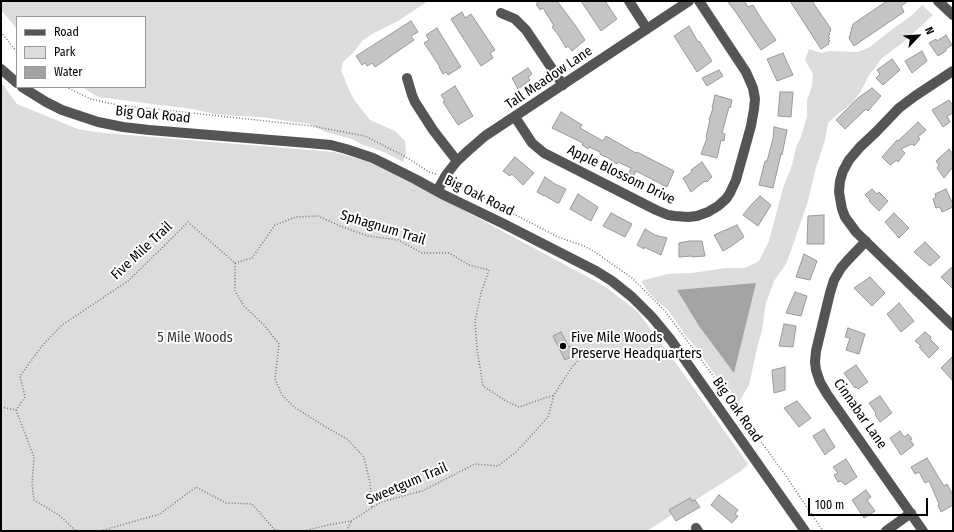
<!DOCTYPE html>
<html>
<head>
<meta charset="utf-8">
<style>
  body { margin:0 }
  #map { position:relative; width:954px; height:532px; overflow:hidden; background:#fff; font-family:"Fira Sans Condensed",sans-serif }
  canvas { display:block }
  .frame { position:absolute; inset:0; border:2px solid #000; pointer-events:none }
  .legend { position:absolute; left:16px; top:16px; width:130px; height:72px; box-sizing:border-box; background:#fff; border:1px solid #999; margin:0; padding:5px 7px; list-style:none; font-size:12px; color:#000 }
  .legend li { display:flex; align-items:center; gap:8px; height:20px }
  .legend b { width:20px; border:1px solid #999 }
  .north { position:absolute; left:898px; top:16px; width:40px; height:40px; -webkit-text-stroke:3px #fff; paint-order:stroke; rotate:65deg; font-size:11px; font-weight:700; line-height:16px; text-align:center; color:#000 }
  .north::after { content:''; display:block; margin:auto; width:14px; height:18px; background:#000; clip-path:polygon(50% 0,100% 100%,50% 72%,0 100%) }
  .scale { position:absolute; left:808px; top:498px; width:120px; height:18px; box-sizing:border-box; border:2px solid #000; border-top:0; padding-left:5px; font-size:12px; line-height:14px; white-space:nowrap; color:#000; -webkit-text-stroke:3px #fff; paint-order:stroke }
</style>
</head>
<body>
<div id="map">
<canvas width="954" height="532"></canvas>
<div class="frame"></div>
<ul class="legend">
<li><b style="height:5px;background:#555"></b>Road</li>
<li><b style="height:11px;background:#dcdcdc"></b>Park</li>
<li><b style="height:11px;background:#a3a3a3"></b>Water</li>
</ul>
<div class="north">N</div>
<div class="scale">100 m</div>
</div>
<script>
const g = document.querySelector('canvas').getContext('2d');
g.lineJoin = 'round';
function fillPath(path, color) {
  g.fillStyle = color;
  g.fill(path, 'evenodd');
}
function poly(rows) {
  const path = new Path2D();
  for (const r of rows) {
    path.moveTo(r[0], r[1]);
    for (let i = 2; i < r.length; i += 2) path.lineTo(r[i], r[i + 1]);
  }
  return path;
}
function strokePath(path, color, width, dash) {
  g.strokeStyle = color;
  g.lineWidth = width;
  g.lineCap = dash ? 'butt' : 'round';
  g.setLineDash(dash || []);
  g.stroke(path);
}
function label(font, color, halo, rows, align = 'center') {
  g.font = font + ' "Fira Sans Condensed",sans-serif';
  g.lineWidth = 4;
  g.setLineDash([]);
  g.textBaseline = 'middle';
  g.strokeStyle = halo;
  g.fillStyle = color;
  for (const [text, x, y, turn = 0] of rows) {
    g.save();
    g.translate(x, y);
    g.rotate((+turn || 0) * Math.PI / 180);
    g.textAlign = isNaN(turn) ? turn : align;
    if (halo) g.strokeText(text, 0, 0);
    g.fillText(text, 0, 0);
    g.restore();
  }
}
fillPath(poly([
  [1,1,428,1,398,21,372,34,362,41,353,53,343,62,341,70,350,92,355,101,370,120,395,131,405,141,406,154,403,162,384,152,363,145,352,139,326,132,309,124,261,117,237,116,214,114,192,109,98,97,82,87,145,87,145,17,17,17,17,29,1,10],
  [922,5,933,15,901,44,882,58,868,77,861,91,852,103,839,113,828,123,825,140,815,171,808,201,793,245,786,264,774,281,770,293,766,302,762,330,758,344,749,385,739,402,715,375,694,345,686,336,668,310,658,302,649,293,641,281,667,274,692,273,726,268,745,268,759,261,769,241,783,188,792,165,796,147,801,137,807,116,807,100,812,86,813,74,805,60,809,49,821,53,829,51,858,52,870,47,890,31,911,16],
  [1,82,17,104,78,129,95,132,128,135,335,152,372,163,413,183,599,283,607,288,638,312,663,345,748,464,741,471,647,531,1,531]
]), '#dcdcdc');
fillPath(poly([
  [756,283,734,373,699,326,677,290]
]), '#a3a3a3');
const building = poly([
  [540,1,557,1,575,25,585,40,572,51,568,46,566,48,559,36,552,27,554,26,543,8,540,10,536,4,540,1],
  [581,1,605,1,617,19,601,31,581,1],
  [727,1,744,1,748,7,753,5,762,20,776,40,761,50,735,11,727,1],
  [790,1,812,1,831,29,830,30,831,31,829,32,830,34,829,35,829,36,828,36,830,38,828,39,830,41,828,42,829,44,821,49,790,1],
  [887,1,908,1,901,6,904,12,854,46,849,38,850,37,849,36,851,35,850,33,852,30,851,28,853,27,852,26,853,25,853,24,887,1],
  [462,12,465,18,471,14,495,50,490,53,493,58,481,66,451,19,462,12],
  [411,21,418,32,411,36,414,40,375,67,372,63,367,66,365,63,362,65,356,56,411,21],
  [689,26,698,42,699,41,712,61,697,72,674,36,689,26],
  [437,28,461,67,448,75,446,72,443,74,439,67,440,67,424,43,429,40,426,35,437,28],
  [946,35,952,45,946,49,946,51,938,56,929,43,936,39,937,41,946,35],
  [922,51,927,61,912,73,905,61,922,51],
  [783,53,793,75,777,81,767,59,783,53],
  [892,59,900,70,883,85,876,78,880,74,877,70,892,59],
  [528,68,532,74,528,77,530,80,518,89,512,78,528,68],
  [719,70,723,76,707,86,702,78,719,70],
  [455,86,473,116,458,125,443,102,445,101,441,95,455,86],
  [872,88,881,96,868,111,866,109,845,129,836,120,858,98,872,88],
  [780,92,793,92,791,117,778,116,780,92],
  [715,95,732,100,730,108,729,107,722,133,725,134,724,141,721,140,717,158,701,154,707,138,706,137,710,120,709,120,713,108,712,108,715,95],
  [949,100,953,106,953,113,947,116,950,122,943,127,932,110,949,100],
  [561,112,582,125,580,128,603,141,606,136,636,153,637,152,674,171,667,187,636,171,630,183,626,181,631,168,618,162,617,164,605,156,605,157,600,154,600,152,589,147,588,149,582,145,583,143,552,128,561,112],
  [918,122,926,130,918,137,920,139,914,146,912,144,901,149,905,153,898,162,897,160,890,165,882,157,897,140,898,141,918,122],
  [774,127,787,130,782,155,781,154,773,188,759,185,765,161,767,161,773,139,774,127],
  [949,149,953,154,953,167,944,178,937,168,939,165,936,161,949,149],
  [515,157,534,173,523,185,512,174,510,176,503,171,515,157],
  [702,162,712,177,707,182,705,181,701,184,691,192,683,178,692,172,691,170,702,162],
  [545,177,555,184,566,189,559,203,557,203,544,195,544,196,537,192,545,177],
  [872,189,877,194,879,192,888,201,879,211,869,201,870,200,865,195,872,189],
  [946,189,953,204,953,207,942,212,940,207,936,208,933,199,936,197,935,194,946,189],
  [578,194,598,207,591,221,570,209,578,194],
  [760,196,771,205,758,226,743,215,751,205,760,196],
  [611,213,632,224,625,237,603,226,611,213],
  [894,213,909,228,899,238,885,222,894,213],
  [824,215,824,244,807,244,808,216,824,215],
  [737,225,744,237,730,247,723,251,714,235,737,225],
  [645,229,655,235,667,238,661,255,644,247,644,249,637,245,645,229],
  [689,241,702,241,705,256,692,257,692,256,679,257,679,243,689,241],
  [925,242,940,257,930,266,914,252,925,242],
  [804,254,817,261,810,280,796,277,804,254],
  [953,266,953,289,941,277,953,266],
  [870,277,885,293,872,306,854,288,870,277],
  [795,292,807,296,801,316,786,313,795,292],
  [899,303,914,321,901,332,887,314,899,303],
  [784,324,796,326,793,347,779,346,784,324],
  [848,328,865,334,859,354,846,350,850,338,845,337,848,328],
  [561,332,569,347,571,346,575,354,565,360,553,336,561,332],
  [925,332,931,337,930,339,939,348,929,358,919,347,921,346,915,341,925,332],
  [953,356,953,381,941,368,953,356],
  [856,365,868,382,858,389,856,387,855,388,844,373,856,365],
  [785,367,785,390,774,393,772,370,785,367],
  [880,396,892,413,880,422,875,414,876,413,869,403,880,396],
  [797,401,811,418,799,427,784,408,797,401],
  [824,429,835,447,825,455,813,436,824,429],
  [900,431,904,437,908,434,912,439,910,440,914,445,901,455,890,438,900,431],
  [927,458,944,486,947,484,953,495,953,505,941,512,938,505,939,504,929,481,925,483,919,472,915,474,911,467,927,458],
  [846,459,857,477,845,485,841,481,838,482,834,475,838,473,833,467,846,459],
  [866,490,871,497,867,500,875,511,864,518,852,500,866,490],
  [719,495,738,510,735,514,738,516,732,523,711,505,719,495],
  [690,498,692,501,695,500,700,507,676,521,669,510,690,498]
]);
fillPath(building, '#c4c4c4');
strokePath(building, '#999', 1);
strokePath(poly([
  [1,32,17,52],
  [66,87,91,99,118,105,312,126,365,136,406,157,429,172,436,174],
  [452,182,558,237,584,246,595,252,632,278,665,311,711,373,786,476,823,531],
  [235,263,252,258,275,225,296,217,318,216,340,226,368,236,398,240,422,253,449,253,469,265,489,270,481,293,475,321,477,349,483,386,506,401,519,407,554,395],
  [1,407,16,410,25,397,20,376,42,346,62,325,128,281,162,248,188,222,235,263,235,291,244,306,264,325,279,344,275,379,282,395,294,407,329,429,347,439,364,457,370,483,372,508],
  [16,410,34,457,32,484,34,500,59,515,76,531],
  [100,531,160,514,196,487,226,503,252,504,274,529,280,531],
  [304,531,328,525,351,521,381,502,422,491,475,464,498,466,516,452,548,417,554,395,572,367,581,358],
  [347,531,351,521]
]), '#777', 1.5, [1, 2]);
strokePath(poly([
  [629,1,647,29],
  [938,1,953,15],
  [501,13,515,19,526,30,563,85],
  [1,69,17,83],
  [953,71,915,96,899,108,876,132,860,147,849,160,843,171,840,181,839,192,842,209,845,217,856,232,953,326],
  [407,78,412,95,415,102,433,130,457,161],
  [22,87,46,102,62,110,98,122,123,127,149,130,308,143,331,145,346,149,373,158,415,179,444,195,504,224,596,271,612,281,632,297,652,317,671,340,805,531],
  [515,117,532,143,544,153,656,210,668,215,675,216,688,217,697,216,708,212,718,206,726,199,730,193,736,180,751,126,754,109,755,99,753,88,746,72,699,1],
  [437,191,446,175,457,161,470,149,485,136,689,1],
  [866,241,847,261,841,268,834,280,830,293,816,351,815,362,816,370,820,382,827,394,923,531],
  [696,528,698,531],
  [886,531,911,513]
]), '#555', 10);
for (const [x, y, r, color] of [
  [563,346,4,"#000"]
]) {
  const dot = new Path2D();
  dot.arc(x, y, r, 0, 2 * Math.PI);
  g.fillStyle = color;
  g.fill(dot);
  strokePath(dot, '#fff', 1.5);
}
label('14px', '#000', '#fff', [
  ["Tall Meadow Lane",549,78,-34],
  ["Big Oak Road",153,115,6],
  ["Apple Blossom Drive",621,175,26],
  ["Big Oak Road",479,196,26],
  ["Sphagnum Trail",383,228,17],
  ["Five Mile Trail",142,251,-43],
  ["Big Oak Road",737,410,55],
  ["Cinnabar Lane",860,414,55],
  ["Sweetgum Trail",407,484,-23]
]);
label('14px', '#333', '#fff', [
  ["5 Mile Woods",195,338]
]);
label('14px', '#000', '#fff', [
  ["Five Mile Woods",571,338],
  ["Preserve Headquarters",571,354]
], 'left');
</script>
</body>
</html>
